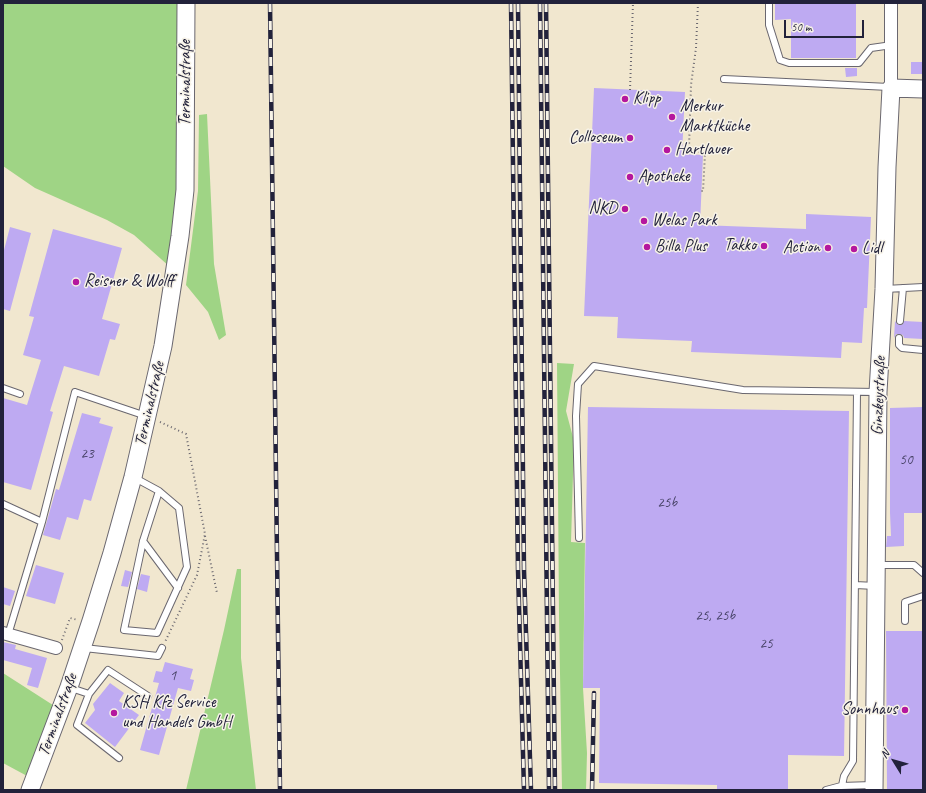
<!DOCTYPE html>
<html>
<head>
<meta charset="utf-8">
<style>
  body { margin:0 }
  #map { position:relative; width:926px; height:793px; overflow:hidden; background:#f1e7cf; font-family:Caveat,sans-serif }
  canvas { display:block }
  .frame { position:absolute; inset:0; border:4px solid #22223b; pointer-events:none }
  .north { position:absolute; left:874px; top:741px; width:40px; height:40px; -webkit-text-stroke:3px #f7f3e8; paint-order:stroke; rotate:307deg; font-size:11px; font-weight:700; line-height:16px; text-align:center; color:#22223b }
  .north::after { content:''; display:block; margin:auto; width:14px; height:18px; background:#22223b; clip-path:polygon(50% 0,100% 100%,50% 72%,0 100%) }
  .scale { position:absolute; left:784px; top:20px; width:80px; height:18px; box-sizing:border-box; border:2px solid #22223b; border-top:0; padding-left:5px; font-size:12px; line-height:14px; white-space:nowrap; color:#22223b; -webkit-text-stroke:3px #f7f3e8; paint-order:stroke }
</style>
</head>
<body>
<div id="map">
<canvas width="926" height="793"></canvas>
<div class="frame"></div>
<div class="north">N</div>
<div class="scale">50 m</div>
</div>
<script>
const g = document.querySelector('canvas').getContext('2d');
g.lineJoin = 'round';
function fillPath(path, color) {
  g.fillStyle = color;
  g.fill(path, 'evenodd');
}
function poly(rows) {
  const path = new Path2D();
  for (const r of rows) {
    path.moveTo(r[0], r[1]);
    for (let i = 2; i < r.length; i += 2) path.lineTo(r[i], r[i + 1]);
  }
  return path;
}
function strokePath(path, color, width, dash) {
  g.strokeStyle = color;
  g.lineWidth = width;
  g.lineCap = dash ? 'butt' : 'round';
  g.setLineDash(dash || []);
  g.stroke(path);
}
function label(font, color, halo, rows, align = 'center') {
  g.font = font + ' Caveat,sans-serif';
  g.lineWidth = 3;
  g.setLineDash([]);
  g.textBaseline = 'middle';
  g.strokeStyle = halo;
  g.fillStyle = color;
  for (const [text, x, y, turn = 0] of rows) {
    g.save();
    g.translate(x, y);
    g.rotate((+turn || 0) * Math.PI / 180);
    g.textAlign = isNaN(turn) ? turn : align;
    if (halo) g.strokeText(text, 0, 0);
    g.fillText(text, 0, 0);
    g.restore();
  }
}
fillPath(poly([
  [3,3,178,3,177,190,170,267,134,235,107,220,35,188,3,166],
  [207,114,214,264,226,335,219,340,208,312,186,285,198,191,199,115],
  [557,363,574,364,566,411,574,441,571,542,585,543,583,688,587,753,586,790,562,790,559,615],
  [237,569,241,569,241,658,256,790,186,790,224,630],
  [3,673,56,707,29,777,3,763]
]), '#9fd485');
fillPath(poly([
  [775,3,856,3,856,58,791,58,791,19,775,20],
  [911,62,923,62,923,74,911,74],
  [845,68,857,68,857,76,846,77],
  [594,88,685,92,682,154,703,155,700,225,806,229,806,214,871,217,867,308,864,308,862,343,842,342,841,358,691,352,692,341,617,338,618,317,584,316],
  [10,227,31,233,10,311,3,309,3,254],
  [53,229,122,248,102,319,120,324,115,340,110,339,99,376,64,366,50,411,53,412,31,490,3,482,3,398,27,405,41,360,23,355,34,317,29,316],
  [895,321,897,324,900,325,903,324,904,321,923,322,923,339,904,338,903,335,899,334,896,334,894,338],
  [588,407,849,411,844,756,788,755,788,790,717,790,717,785,599,783,600,688,583,688],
  [923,407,923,513,904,513,904,546,886,547,887,536,891,536,890,513,890,408],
  [82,413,101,418,99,423,113,427,91,501,84,499,78,520,67,517,60,540,43,535,56,489,59,490],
  [36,565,64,573,55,604,26,596],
  [125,570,132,572,128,587,121,586],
  [141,574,150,576,147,592,137,589],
  [3,587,15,591,10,606,3,604],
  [886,631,923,631,923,790,887,790],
  [3,642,16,645,15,649,47,658,38,688,27,685,32,668,3,660],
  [165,662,193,669,190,679,194,680,191,691,178,688,159,755,140,750,159,683,153,682,156,671,162,672],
  [110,683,124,693,119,701,139,715,115,747,85,723,95,710,93,704]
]), '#beaaf2');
const lane = poly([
  [769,3,769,25,780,60,789,63,859,63,871,48,892,45],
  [724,79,889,87],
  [885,289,923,287],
  [900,321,903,288],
  [899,338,899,345,902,348,923,350],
  [3,388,20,394],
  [135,478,159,491,179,508,187,567,157,633,124,630,143,541,159,491],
  [3,504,42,522],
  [579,538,576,416,578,384,594,366,743,390,877,392],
  [143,541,178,588],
  [878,565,914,565,923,573],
  [855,585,876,586],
  [905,621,905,602,923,596],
  [8,635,42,522,75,392,146,416],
  [84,648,158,656,162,648],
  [71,688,89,694,77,725,119,758],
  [89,694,108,670,148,696],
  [826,790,841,786,872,785],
  [841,790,844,776,853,761,857,392]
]);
const street = poly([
  [891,88,891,3],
  [3,633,56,648]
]);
const secondary = poly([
  [30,790,69,687,91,621,112,553,133,477,163,346,180,236,185,190,186,3],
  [874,790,878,392,884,289,887,167,891,88,923,89]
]);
strokePath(lane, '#6a676f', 8);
strokePath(street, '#6a676f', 14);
strokePath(secondary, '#6a676f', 19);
strokePath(poly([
  [698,3,696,48,691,85,689,148,705,154,703,191,701,191],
  [630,90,633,3],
  [160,422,186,434,205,534,197,575,165,642],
  [205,536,217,593],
  [62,640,70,618,78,620]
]), '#6a676f', 2, [1, 3]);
strokePath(lane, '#fff', 6);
strokePath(street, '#fff', 12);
strokePath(secondary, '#fff', 17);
const rail = poly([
  [270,3,280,790],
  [511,3,518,570,524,790],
  [518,3,524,570,531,790],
  [540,3,549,790],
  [546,3,555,790],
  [592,790,594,693]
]);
strokePath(rail, '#22223b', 4.5);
strokePath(rail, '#f7f3e8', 3, [9]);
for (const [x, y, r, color] of [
  [625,99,4,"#b5179e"],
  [672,117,4,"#b5179e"],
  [630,138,4,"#b5179e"],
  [667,150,4,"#b5179e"],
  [630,177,4,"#b5179e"],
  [625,209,4,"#b5179e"],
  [644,221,4,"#b5179e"],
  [764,246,4,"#b5179e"],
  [647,247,4,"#b5179e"],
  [828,248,4,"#b5179e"],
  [854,249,4,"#b5179e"],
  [76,282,4,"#b5179e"],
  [905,710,4,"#b5179e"],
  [114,713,4,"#b5179e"]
]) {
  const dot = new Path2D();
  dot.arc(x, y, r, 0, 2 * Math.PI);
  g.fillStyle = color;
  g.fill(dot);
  strokePath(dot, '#f7f3e8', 1.5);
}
label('15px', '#494469', null, [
  ["23",87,454],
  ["50",906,460],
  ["25b",667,503],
  ["25, 25b",715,616],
  ["25",766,644],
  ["1",173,676]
]);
label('17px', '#22223b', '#f7f3e8', [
  ["Terminalstraße",186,83,-90],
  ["Ginzkeystraße",879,396,-88],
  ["Terminalstraße",150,404,-77],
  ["Terminalstraße",58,715,-70]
]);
label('17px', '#22223b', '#f7f3e8', [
  ["Klipp",633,99],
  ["Merkur",680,107],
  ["Marktküche",680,127],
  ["Colloseum",622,138,"right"],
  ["Hartlauer",675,150],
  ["Apotheke",638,177],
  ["NKD",617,209,"right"],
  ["Welas Park",652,221],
  ["Takko",756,246,"right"],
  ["Billa Plus",655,247],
  ["Action",820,248,"right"],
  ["Lidl",862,249],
  ["Reisner & Wolff",84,282],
  ["KSH Kfz Service",122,703],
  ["und Handels GmbH",122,723],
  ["Sonnhaus",897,710,"right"]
], 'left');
</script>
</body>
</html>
